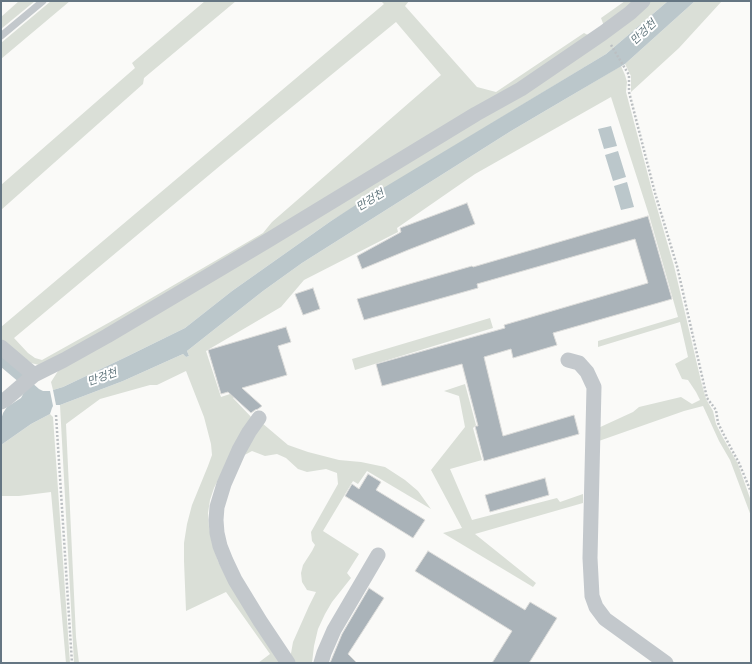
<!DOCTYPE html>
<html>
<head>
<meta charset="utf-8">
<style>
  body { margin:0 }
  #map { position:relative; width:752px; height:664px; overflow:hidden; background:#fafaf8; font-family:Barlow,sans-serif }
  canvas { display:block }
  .frame { position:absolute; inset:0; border:2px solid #657683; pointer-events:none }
</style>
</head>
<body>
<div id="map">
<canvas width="752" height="664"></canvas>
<div class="frame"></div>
</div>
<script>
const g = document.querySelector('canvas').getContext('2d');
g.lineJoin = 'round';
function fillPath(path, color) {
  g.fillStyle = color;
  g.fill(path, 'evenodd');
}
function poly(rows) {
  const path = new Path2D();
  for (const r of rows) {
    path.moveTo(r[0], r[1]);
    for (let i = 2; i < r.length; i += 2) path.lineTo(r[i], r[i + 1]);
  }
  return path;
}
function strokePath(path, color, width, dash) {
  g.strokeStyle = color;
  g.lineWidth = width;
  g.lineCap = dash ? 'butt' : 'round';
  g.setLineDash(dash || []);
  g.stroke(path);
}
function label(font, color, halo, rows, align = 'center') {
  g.font = font + ' Barlow,"Noto Sans KR",sans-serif';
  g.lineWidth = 4;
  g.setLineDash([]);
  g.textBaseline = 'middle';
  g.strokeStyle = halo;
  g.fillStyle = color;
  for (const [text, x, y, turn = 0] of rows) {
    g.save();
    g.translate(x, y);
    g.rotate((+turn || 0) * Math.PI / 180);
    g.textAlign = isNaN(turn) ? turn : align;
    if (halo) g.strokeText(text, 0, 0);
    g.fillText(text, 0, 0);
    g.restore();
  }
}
fillPath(poly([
  [19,1,35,1,1,29,1,17],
  [51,1,70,1,1,59,1,43],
  [205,1,236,1,144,78,143,84,1,210,1,185,135,68,132,63],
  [381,1,409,1,405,6,477,87,496,92,584,33,590,36,490,102,133,317,39,365,31,363,1,339,1,327,384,4],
  [396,22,441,75,272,222,263,233,119,317,42,360,35,358,28,353,14,338,221,165],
  [625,1,636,1,604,26,601,18],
  [646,1,668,1,606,54,331,221,232,291,185,328,126,357,63,387,53,390,51,382,58,371,269,243],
  [695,1,722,1,679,48,631,92,631,76,625,64],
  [621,66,625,75,627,82,626,92,653,194,674,266,701,381,706,399,713,411,716,424,722,436,738,464,751,501,751,516,730,460,719,441,703,406,684,411,596,442,596,429,633,412,639,407,681,397,692,404,700,400,696,392,688,380,682,379,675,364,688,357,680,322,598,347,598,341,678,317,649,215,611,97,475,174,397,228,398,232,304,280,281,307,206,351,221,397,239,391,233,398,254,420,221,474,214,488,210,500,208,513,209,527,212,542,218,561,228,581,282,663,258,663,270,654,226,592,186,611,184,561,184,543,187,524,192,505,208,466,212,455,211,444,204,417,186,371,157,385,150,385,100,399,66,424,76,637,79,663,74,663,60,405,123,381,183,354,186,357,189,356,187,351,263,291,302,263,511,131,567,98],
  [490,318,493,328,355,370,352,359],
  [465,384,476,425,473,428,482,460,450,469,472,520,557,498,560,502,583,494,583,503,475,534,536,583,533,587,443,533,462,528,431,470,465,427,459,396,444,391],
  [50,414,53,417,70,663,66,663,51,492,19,496,1,496,1,445,31,424],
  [262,423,288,445,308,452,339,460,361,462,385,467,405,480,418,491,431,509,367,471,358,484,353,481,323,531,359,554,347,573,351,578,332,602,325,614,318,629,314,646,312,663,292,663,290,659,293,642,309,606,316,592,307,590,302,582,301,573,303,565,312,551,315,545,312,541,311,532,338,484,337,473,326,469,307,472,298,469,286,458,277,454,265,456,252,451,239,458]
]), '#dadfd7');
fillPath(poly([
  [668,1,695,1,625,64,567,98,511,131,302,263,263,291,187,351,189,356,186,357,183,354,123,381,60,405,56,405,53,390,63,387,126,357,185,328,232,291,331,221,365,199,606,54],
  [611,126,617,146,604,149,598,129],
  [618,151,626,177,613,181,605,155],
  [627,182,634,207,621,210,614,186],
  [1,356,27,377,20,383,1,367],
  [30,381,39,389,43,391,50,391,53,406,52,408,50,414,31,424,1,445,1,420,3,413,7,407,21,398]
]), '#bbc7cb');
const building = poly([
  [467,203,475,224,408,250,362,269,357,256,401,232,400,228,467,203],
  [648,216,672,299,553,333,557,345,513,358,511,349,484,357,503,436,574,415,579,434,484,461,475,426,478,426,462,364,382,386,376,364,505,328,504,325,648,283,635,239,477,284,478,288,364,320,357,299,472,266,473,267,648,216],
  [313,288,320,309,303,315,295,294,313,288],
  [286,327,291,342,278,346,287,375,242,388,262,406,258,409,255,410,251,413,228,392,221,394,208,350,286,327],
  [368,474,381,482,376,490,425,520,413,538,345,496,352,484,359,489,368,474],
  [545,478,549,495,490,512,485,495,545,478],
  [428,551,525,610,530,602,557,618,529,663,492,663,512,631,415,571,428,551],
  [369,588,384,598,348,654,357,663,330,663,342,634,369,588]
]);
fillPath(building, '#aab3b9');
strokePath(building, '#dcdcda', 1);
strokePath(poly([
  [611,45,629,75,629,92,655,193,677,266,707,398,716,410,718,423,724,435,739,463,751,492],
  [56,415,72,663]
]), '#bbbfc2', 2.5, [2, 2]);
strokePath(poly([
  [1,36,43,1]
]), '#c3c8cc', 7);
strokePath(poly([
  [1,347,34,375],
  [568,360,579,363,587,372,594,387,590,558,592,596,596,607,605,619,666,663],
  [1,402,5,400,34,375,64,360,107,336,267,241,476,114,521,89,603,33,630,13,643,1],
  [259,418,249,432,239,450,224,484,217,507,216,520,217,533,220,546,226,561,235,580,260,621,288,663],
  [321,663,324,653,334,630,378,555]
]), '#c3c8cc', 15);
label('italic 11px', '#60757c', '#fff', [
  ["만겅천",643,32,-43],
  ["만겅천",370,200,-31],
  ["만겅천",102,377,-19]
]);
</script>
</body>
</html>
